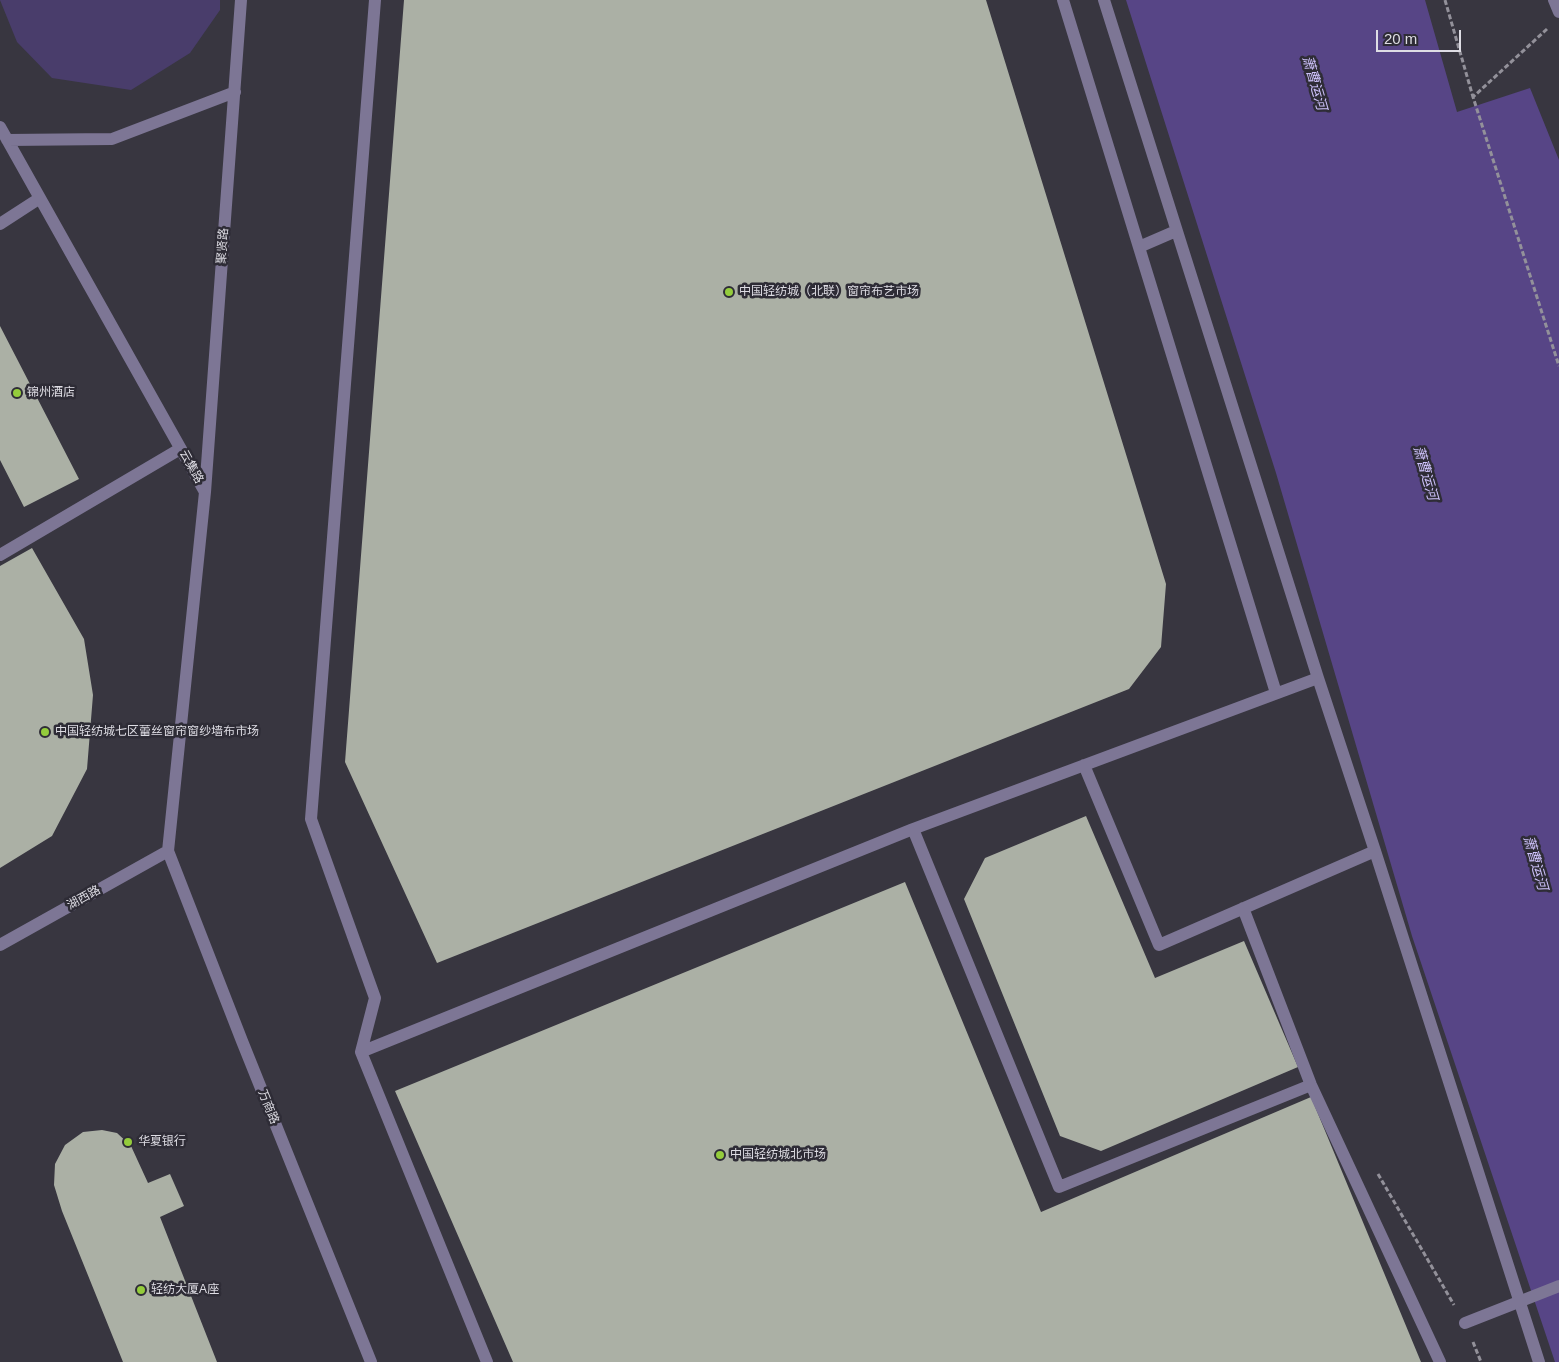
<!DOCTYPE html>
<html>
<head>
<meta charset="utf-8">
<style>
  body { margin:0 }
  #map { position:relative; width:1559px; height:1362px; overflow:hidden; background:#383640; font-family:Helvetica,sans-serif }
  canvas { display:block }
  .scale { position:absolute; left:1376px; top:30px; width:85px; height:22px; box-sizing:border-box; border:2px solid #dedde4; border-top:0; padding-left:6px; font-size:15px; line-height:18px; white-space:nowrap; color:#dedde4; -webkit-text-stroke:4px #2e2c36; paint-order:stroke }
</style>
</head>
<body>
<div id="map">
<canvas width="1559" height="1362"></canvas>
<div class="scale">20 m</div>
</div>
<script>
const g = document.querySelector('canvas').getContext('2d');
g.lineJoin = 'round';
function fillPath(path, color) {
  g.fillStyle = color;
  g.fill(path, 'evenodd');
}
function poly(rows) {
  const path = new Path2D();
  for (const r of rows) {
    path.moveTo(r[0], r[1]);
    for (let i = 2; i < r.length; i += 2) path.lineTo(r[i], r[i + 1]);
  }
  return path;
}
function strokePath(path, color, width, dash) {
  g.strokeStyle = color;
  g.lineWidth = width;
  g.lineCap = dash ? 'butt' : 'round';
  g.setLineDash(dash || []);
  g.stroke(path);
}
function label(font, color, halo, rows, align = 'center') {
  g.font = font + ' Helvetica,"Noto Sans SC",sans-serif';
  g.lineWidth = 5;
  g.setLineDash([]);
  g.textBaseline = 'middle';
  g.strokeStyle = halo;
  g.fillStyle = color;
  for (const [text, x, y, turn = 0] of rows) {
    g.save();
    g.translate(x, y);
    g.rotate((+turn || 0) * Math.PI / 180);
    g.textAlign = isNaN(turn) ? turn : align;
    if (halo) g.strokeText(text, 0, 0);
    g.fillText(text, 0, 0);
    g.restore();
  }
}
fillPath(poly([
  [0,0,220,0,220,10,190,53,131,90,52,78,17,42]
]), '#493d6b');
fillPath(poly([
  [1126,0,1425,0,1457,112,1530,88,1559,160,1559,1362,1555,1362,1412,936,1276,473]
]), '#574586');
fillPath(poly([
  [404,0,986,0,1166,584,1161,647,1129,689,437,963,345,762],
  [0,326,79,479,24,507,0,460],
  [32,548,84,639,93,695,87,769,52,836,0,868,0,566],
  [1086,816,1155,978,1244,941,1298,1067,1101,1151,1060,1136,964,899,985,858],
  [905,882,1041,1212,1311,1097,1421,1362,513,1362,395,1091],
  [102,1130,117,1133,131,1146,148,1183,170,1174,184,1206,160,1217,217,1362,123,1362,62,1211,54,1185,55,1164,65,1145,83,1132]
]), '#abb0a5');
strokePath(poly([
  [1445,0,1473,97],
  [1547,29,1473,97,1559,366],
  [1378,1174,1454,1305],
  [1473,1342,1481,1362]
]), '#93919a', 3, [5, 2.5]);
strokePath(poly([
  [241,0,205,492,168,851,242,1041,371,1362],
  [375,0,311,819,375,998,361,1052,487,1362],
  [1063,0,1276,693],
  [1104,0,1318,678,1375,851,1539,1362],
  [1554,0,1559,12],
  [0,127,205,492],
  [7,140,112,139,235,92],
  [0,224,40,198],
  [1139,247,1176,231],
  [0,555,180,449],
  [1084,765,1159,945,1375,851],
  [913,829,1059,1187,1311,1085],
  [1243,908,1311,1085,1440,1362],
  [0,945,168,851],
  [361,1052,913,829,1318,678]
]), '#7d7695', 12);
strokePath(poly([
  [1465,1323,1559,1286]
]), '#7d7695', 12);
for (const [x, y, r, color] of [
  [729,292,5,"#94cc3c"],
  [17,393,5,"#94cc3c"],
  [45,732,5,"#94cc3c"],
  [128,1142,5,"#94cc3c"],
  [720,1155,5,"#94cc3c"],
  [141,1290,5,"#94cc3c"]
]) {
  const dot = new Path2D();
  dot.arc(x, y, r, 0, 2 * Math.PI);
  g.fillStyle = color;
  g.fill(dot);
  strokePath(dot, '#2e2c36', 2);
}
label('12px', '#dedde4', '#2e2c36', [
  ["聚贤路",223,246,-86],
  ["云集路",191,467,61],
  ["湖西路",84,898,-29],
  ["万商路",268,1107,68]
]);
label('12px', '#dedde4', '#2e2c36', [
  ["中国轻纺城（北联）窗帘布艺市场",739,292],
  ["锦州酒店",27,393],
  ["中国轻纺城七区蕾丝窗帘窗纱墙布市场",55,732],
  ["华夏银行",138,1142],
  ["中国轻纺城北市场",730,1155],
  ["轻纺大厦A座",151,1290]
], 'left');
label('italic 14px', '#cdc1fa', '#2e2c36', [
  ["萧曹运河",1314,83,74],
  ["萧曹运河",1425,473,74],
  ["萧曹运河",1535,863,74]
]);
</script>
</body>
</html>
